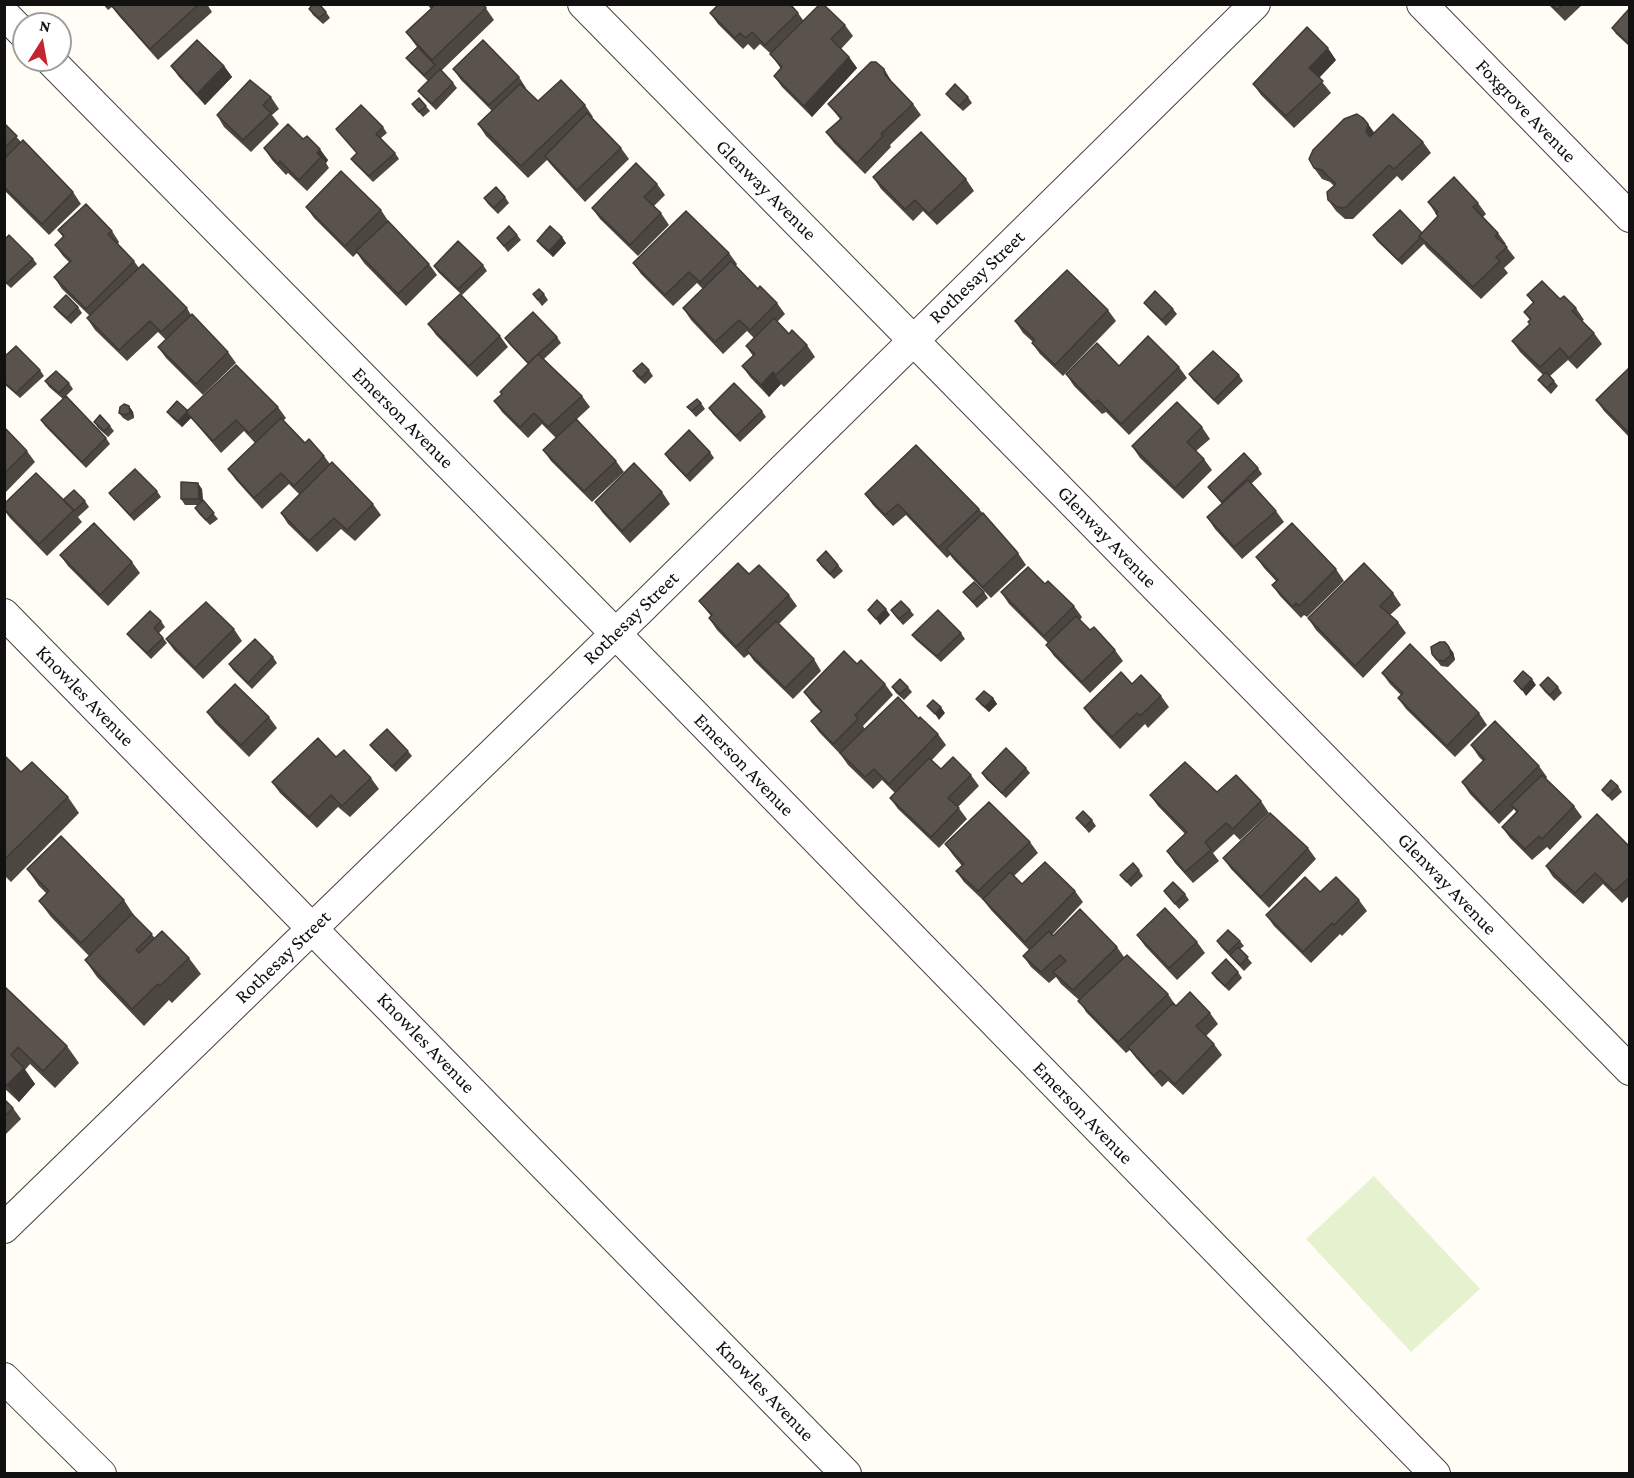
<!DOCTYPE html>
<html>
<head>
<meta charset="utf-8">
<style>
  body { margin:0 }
  #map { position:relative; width:1634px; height:1478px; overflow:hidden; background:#fffdf5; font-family:"Crimson Pro",serif }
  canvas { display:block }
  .frame { position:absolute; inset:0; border:6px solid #111; pointer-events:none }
  .north { position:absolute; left:12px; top:12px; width:60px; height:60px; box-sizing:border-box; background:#fff; border:2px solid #a0a0a0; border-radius:50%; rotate:11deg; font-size:16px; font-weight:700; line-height:24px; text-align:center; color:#111 }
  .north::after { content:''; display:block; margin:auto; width:21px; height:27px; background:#c4262e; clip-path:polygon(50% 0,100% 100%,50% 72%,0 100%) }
</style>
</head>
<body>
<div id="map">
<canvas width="1634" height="1478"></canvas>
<div class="frame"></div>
<div class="north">N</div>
</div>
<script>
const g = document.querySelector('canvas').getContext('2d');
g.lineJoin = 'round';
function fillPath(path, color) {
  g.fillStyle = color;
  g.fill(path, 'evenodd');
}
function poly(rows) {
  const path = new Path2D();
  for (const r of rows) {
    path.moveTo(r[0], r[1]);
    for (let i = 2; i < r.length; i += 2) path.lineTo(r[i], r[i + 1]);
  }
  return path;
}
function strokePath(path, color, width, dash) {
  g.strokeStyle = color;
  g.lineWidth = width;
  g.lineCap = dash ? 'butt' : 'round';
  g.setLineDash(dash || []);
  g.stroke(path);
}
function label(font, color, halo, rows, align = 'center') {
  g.font = font + ' "Crimson Pro",serif';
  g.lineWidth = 6;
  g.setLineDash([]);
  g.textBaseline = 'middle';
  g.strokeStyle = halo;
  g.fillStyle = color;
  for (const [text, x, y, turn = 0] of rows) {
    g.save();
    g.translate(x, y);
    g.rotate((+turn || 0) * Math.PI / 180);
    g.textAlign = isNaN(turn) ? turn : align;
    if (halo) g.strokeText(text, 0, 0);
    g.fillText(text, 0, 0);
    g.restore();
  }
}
fillPath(poly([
  [1374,1176,1480,1289,1411,1352,1306,1239]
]), '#e6f2cf');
const minor = poly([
  [583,4,1630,1070],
  [1422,4,1630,217],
  [4,14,24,34],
  [50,60,615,633,1435,1474],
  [4,614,846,1474],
  [4,1228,642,608,1255,4],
  [4,1378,101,1474]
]);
strokePath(minor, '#444', 32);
strokePath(minor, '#fff', 30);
fillPath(poly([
  [103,4,207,4,212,12,158,60,119,16,112,7,108,10],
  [427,4,483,4,494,20,441,71,453,83,457,88,436,110,423,97,418,91,434,75,428,81,410,63,406,58,417,47,406,32,431,9],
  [719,4,791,4,790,5,798,13,803,20,845,25,853,36,841,49,849,57,857,68,812,117,782,87,774,76,781,69,770,53,760,44,754,50,748,44,743,49,718,24,710,13],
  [1548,4,1583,4,1565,21],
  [309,9,326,12,330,18,323,24,313,15],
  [1629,9,1629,46,1616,34,1612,28],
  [1336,60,1319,78,1331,93,1294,128,1261,95,1253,84],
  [171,66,224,66,232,77,205,105,179,77],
  [453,69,519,77,526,88,526,89,538,101,585,105,593,117,592,118,621,148,629,159,585,202,553,167,547,160,528,178,486,136,478,124,492,111,461,80],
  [884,69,892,82,913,104,921,115,890,145,891,147,865,174,834,143,826,132,840,119,828,104],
  [946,94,968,97,972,103,963,111,950,99],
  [271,97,279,109,272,115,279,124,251,152,224,127,217,115],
  [419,98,430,111,423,117,412,104],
  [4,123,21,142,73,192,81,204,49,235,4,190],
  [1368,124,1374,133,1423,142,1431,153,1402,181,1397,176,1353,219,1345,219,1336,211,1328,200,1334,186,1330,182,1322,179,1314,168],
  [383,127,387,133,381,138,395,153,399,159,373,182,355,164,351,159,357,153,336,129],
  [303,139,328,160,326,163,329,168,307,191,288,173,286,175,272,160,264,148],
  [873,177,966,179,974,191,937,225,923,211,913,221,881,189],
  [657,184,665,195,654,206,661,213,669,225,638,256,600,219,592,208],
  [505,197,509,203,498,214,488,204,484,198],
  [1428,202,1478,203,1486,214,1483,217,1498,233,1506,244,1505,245,1515,258,1504,268,1508,273,1481,299,1427,248,1424,244,1402,265,1377,241,1373,235,1422,233,1438,217],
  [306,207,381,210,389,222,429,264,437,275,406,306,364,263,357,253,353,257,314,218],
  [58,230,112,231,119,242,118,244,134,261,139,268,187,308,191,315,228,352,236,363,203,395,166,358,158,347,166,340,158,332,127,361,95,330,87,318,90,316,62,289,54,277,69,262,63,256,55,245,63,237],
  [517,235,521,240,508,252,497,238],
  [4,240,33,259,37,264,11,288,4,282],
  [537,241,566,243,553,257,541,246],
  [729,253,737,264,736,266,758,289,777,303,785,314,777,322,789,334,807,345,815,357,784,387,781,384,769,397,750,377,742,366,753,356,746,346,754,338,747,331,723,354,691,320,683,308,703,289,697,283,673,306,641,274,633,263],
  [483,265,487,271,462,295,438,272,434,266],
  [533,294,544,294,548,300,542,306],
  [1527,295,1560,299,1576,308,1584,320,1582,321,1594,333,1602,344,1577,369,1568,360,1550,376,1558,386,1551,394,1542,385,1538,380,1543,375,1520,352,1512,341,1530,324,1530,320,1524,312,1533,303],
  [1144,303,1173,309,1177,314,1166,326,1149,309],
  [54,307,78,307,82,313,71,324,58,312],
  [1108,310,1116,321,1063,376,1040,354,1032,343,1033,342,1023,333,1015,321],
  [428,324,500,336,508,347,477,377,436,335],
  [557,337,561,343,544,359,582,396,590,407,577,419,616,461,624,472,592,502,551,461,543,450,556,438,542,424,528,438,502,412,494,401,502,394,528,364,509,344,505,338],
  [4,357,40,370,44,376,20,398,4,384],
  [1119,366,1179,367,1187,378,1129,435,1106,412,1102,414,1074,386,1066,374],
  [1629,369,1629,437,1604,411,1596,400],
  [649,370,653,376,645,384,637,377,633,371],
  [1189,374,1239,375,1243,381,1218,405,1193,380],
  [45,381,69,383,73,389,66,396,106,438,110,444,86,468,45,426,41,420,63,399,49,387],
  [701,403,705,409,696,417,687,407],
  [129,406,133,412,134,418,128,421,123,418,119,413],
  [278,407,286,418,283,421,305,443,324,456,330,464,373,504,381,515,355,541,341,529,317,552,288,524,281,513,299,494,289,484,262,509,236,480,228,469,255,443,244,431,221,453,191,418,182,427,171,417,167,412],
  [709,408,762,411,766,417,740,442,713,414],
  [94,422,110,426,114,431,108,437,98,428],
  [4,427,27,451,35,462,4,494],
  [1202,427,1210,439,1196,451,1204,459,1212,470,1183,499,1140,458,1132,446],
  [710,452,714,458,690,482,669,460,665,454],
  [1258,468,1262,474,1251,484,1276,511,1284,522,1242,559,1215,529,1207,517,1222,504,1208,487],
  [202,489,203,501,218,519,210,525,199,514,195,508,199,505,185,505,181,499],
  [157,491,161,497,134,521,113,498,109,493],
  [662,492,670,504,630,543,603,513,595,502],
  [865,494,979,509,1018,553,1026,565,991,598,954,560,950,555,947,558,906,515,893,526,873,505],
  [63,500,85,501,89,507,78,517,82,522,47,556,10,518,4,510,4,504],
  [60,555,132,562,140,573,108,606,68,566],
  [1256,557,1336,569,1344,581,1307,617,1304,615,1301,618,1280,596,1272,585,1276,581,1264,568],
  [817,560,838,565,843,571,834,579,821,566],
  [749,574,789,595,797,606,779,624,814,659,821,671,793,699,754,661,749,654,744,658,717,630,709,618,711,616,699,601],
  [1045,584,1074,606,1082,617,1080,620,1090,630,1115,650,1123,661,1090,693,1054,656,1046,645,1048,643,1009,604,1001,592],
  [963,592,984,592,988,598,977,608],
  [1393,593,1401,605,1390,615,1398,622,1406,633,1363,678,1316,630,1308,618],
  [891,610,910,610,914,615,903,625,895,616],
  [161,621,165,627,159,633,167,643,151,659,131,639,127,634],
  [234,629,242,641,203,679,174,650,166,639],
  [961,633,965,639,941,662,916,640,912,635],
  [1453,652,1455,660,1448,667,1441,666,1432,654],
  [273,657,277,663,252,689,233,670,229,664],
  [857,664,885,684,893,695,863,726,865,729,919,719,938,734,946,745,932,760,941,769,971,775,979,786,958,807,967,819,939,848,898,809,890,798,895,793,882,780,873,789,848,765,841,755,819,732,811,721,821,712,812,703,804,692],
  [1382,673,1479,713,1487,725,1455,757,1406,709,1398,698,1401,695,1390,684],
  [1132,684,1161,696,1169,707,1148,728,1145,724,1120,749,1092,719,1084,708],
  [1540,685,1558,687,1562,693,1554,701,1544,691],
  [892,687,908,687,912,692,904,700,896,693],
  [993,698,997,704,989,712,981,705,976,699],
  [207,712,269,717,277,728,249,757,215,723],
  [370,745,408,751,412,756,396,772,374,750],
  [1471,745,1539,766,1547,777,1546,779,1574,806,1582,817,1550,850,1547,847,1532,860,1510,838,1502,827,1516,812,1514,809,1499,824,1470,794,1462,782,1483,761,1479,757],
  [336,757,371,778,379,789,350,817,338,807,317,828,280,793,272,782],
  [4,758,21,772,68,797,79,813,11,882,4,875],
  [1026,768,1030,773,1006,798,986,779,982,773],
  [1618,786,1622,792,1612,801,1602,790],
  [1217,792,1261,801,1269,813,1240,840,1234,834,1213,853,1219,861,1193,883,1175,863,1167,851,1185,834,1158,806,1150,795],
  [1076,818,1092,820,1096,826,1089,833],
  [1030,842,1038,853,1014,876,1022,884,1075,891,1083,902,1052,935,1053,936,1117,947,1124,957,1168,994,1176,1006,1210,1013,1218,1024,1206,1036,1214,1044,1222,1055,1183,1095,1168,1081,1162,1087,1136,1058,1130,1050,1126,1053,1086,1012,1079,1000,1061,984,1056,977,1049,983,1031,967,1023,956,1029,950,991,910,984,901,964,882,956,871,962,866,953,855,945,844],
  [1629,846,1629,896,1622,903,1603,884,1583,904,1553,877,1546,866],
  [1308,848,1316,859,1269,908,1231,869,1223,858],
  [27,869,124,900,135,917,155,938,189,958,201,974,172,1003,169,1000,144,1026,97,977,85,960,89,956,51,917,39,901,47,894,39,886],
  [1139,870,1143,876,1131,887,1120,875],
  [1164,891,1185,894,1189,900,1179,909],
  [1320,892,1359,900,1367,911,1342,936,1340,934,1311,963,1274,926,1266,915],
  [1137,935,1197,942,1205,953,1177,980,1145,946],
  [1217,941,1240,941,1244,946,1240,949,1252,963,1244,971,1221,947],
  [1238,972,1242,978,1229,991,1216,979,1212,973],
  [4,986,67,1046,79,1063,55,1088,30,1064,25,1070,35,1084,19,1102,4,1088],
  [4,1099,13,1108,21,1119,4,1136]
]), '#4d4742');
fillPath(poly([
  [1328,48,1336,60,1317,80,1309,68],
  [849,57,857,68,812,117,804,106],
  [224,66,232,77,205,105,197,94],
  [884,69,891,81,893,86,885,75],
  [1368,124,1376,135,1374,143,1366,132],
  [320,149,328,160,326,163,321,157,317,153],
  [562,237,566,243,553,257,549,251],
  [773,372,781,384,769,397,761,385],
  [129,406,133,412,134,418,130,413],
  [187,412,191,418,182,427,178,421],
  [198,483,202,489,203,505,199,499],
  [886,609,890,615,880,625,876,619],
  [1449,647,1453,652,1455,660,1451,655],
  [1532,679,1536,685,1526,696,1522,690],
  [993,698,997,704,989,712,985,707],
  [941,707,945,713,939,720,935,714],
  [24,1068,35,1084,19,1102,7,1085]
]), '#3f3936');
const building = poly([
  [111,4,199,4,150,49,111,5,111,4],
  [313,4,319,4,326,12,319,18,309,9,313,4],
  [431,4,483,4,486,8,432,60,406,32,433,7,431,4],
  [719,4,790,4,798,13,765,45,752,32,746,38,740,33,735,38,710,13,719,4],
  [820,4,823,4,845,25,831,39,849,57,804,106,774,76,782,67,770,54,820,4],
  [1551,4,1563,4,1557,10,1551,4],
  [1629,9,1629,44,1612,28,1629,9],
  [1307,27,1328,48,1309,68,1323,81,1286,116,1253,84,1307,27],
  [197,40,224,66,197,94,171,66,197,40],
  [483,40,519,77,489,105,453,69,483,40],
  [418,47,435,65,424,75,406,58,418,47],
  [871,62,876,62,884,69,885,75,913,104,881,134,883,136,857,163,826,132,842,118,828,104,871,62],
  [440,69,453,83,432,104,418,91,440,69],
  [250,80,271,97,263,105,271,113,243,140,217,115,250,80],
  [561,80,585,105,521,166,478,124,520,84,538,101,561,80],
  [955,84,968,97,959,106,946,94,955,84],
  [419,98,426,106,419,112,412,104,419,98],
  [361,105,383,127,376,134,395,153,369,176,351,159,357,153,336,129,361,105],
  [587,113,621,148,577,190,545,156,587,113],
  [1357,114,1363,118,1368,124,1366,132,1370,137,1393,114,1423,142,1394,169,1389,165,1345,208,1337,207,1328,200,1327,192,1336,184,1322,170,1314,168,1309,159,1313,150,1344,119,1357,114],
  [4,123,17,136,4,148,4,123],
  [288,124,303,139,307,136,320,149,317,153,321,157,299,180,280,161,278,164,264,148,288,124],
  [921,132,966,179,929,214,915,200,905,209,873,177,921,132],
  [23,140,73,192,42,224,4,187,4,159,23,140],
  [636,163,657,184,644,197,661,213,630,245,592,208,636,163],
  [341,171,381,210,345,246,306,207,341,171],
  [1454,177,1478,203,1473,207,1498,233,1495,236,1507,247,1496,257,1500,261,1473,287,1419,236,1438,216,1436,213,1438,212,1428,202,1454,177],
  [496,187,505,197,494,208,484,198,496,187],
  [86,204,112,231,108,234,134,261,86,309,54,277,71,261,55,245,64,236,58,230,86,204],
  [1400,210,1422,233,1419,236,1420,238,1398,260,1373,235,1400,210],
  [686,211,729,253,700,282,689,272,665,295,633,263,686,211],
  [388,221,429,264,398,294,356,251,388,221],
  [509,226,517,235,504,246,497,238,509,226],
  [550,226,562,237,549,251,537,241,550,226],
  [9,235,33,259,7,283,4,280,4,240,9,235],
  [458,241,483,265,458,289,434,266,458,241],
  [731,261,758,289,760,286,777,303,750,330,739,320,715,342,683,308,731,261],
  [143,264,187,308,161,332,150,321,119,350,87,318,143,264],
  [1067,270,1108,310,1055,365,1032,343,1035,340,1015,321,1067,270],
  [1542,281,1560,299,1564,296,1576,308,1572,311,1594,333,1569,358,1560,348,1540,367,1512,341,1530,324,1528,322,1531,319,1524,312,1534,302,1527,295,1542,281],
  [539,289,544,294,538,300,533,294,539,289],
  [1155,291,1173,309,1162,320,1144,303,1155,291],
  [460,294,500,336,469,366,428,324,460,294],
  [66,295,78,307,67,318,54,307,66,295],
  [533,312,557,337,528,363,505,338,533,312],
  [192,314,228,352,196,384,158,347,192,314],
  [774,318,789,334,792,330,807,345,776,375,773,372,761,385,742,366,755,354,746,346,774,318],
  [1148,336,1179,367,1121,424,1098,400,1094,403,1066,374,1097,343,1119,366,1148,336],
  [16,346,40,370,16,393,4,382,4,357,16,346],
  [1213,351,1239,375,1214,400,1189,374,1213,351],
  [538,354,582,396,548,427,534,413,520,427,494,401,502,394,500,392,538,354],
  [642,363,649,370,641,378,633,371,642,363],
  [236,365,278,407,249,433,236,420,213,441,186,412,236,365],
  [1629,368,1629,433,1596,400,1629,368],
  [56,371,69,383,59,393,45,381,56,371],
  [1546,372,1554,381,1547,388,1538,380,1546,372],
  [734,383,762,411,736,436,709,408,734,383],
  [66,396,106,438,82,462,41,420,66,396],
  [697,399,701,403,692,411,687,407,697,399],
  [177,401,188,411,178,421,167,412,177,401],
  [1177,402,1202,427,1187,442,1204,459,1175,488,1132,446,1177,402],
  [124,404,129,406,130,413,124,415,119,413,120,407,124,404],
  [100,415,110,426,104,431,94,422,100,415],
  [281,418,305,443,309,439,324,456,294,486,281,473,254,498,228,469,281,418],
  [576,419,616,461,584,491,543,450,576,419],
  [4,427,27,451,4,474,4,427],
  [689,430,710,452,686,476,665,454,689,430],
  [916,445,979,509,939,547,898,504,885,515,865,494,916,445],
  [1244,453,1258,468,1222,502,1208,487,1244,453],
  [332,462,373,504,347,530,334,518,309,541,281,513,332,462],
  [634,463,662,492,622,531,595,502,634,463],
  [135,469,157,491,130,515,109,493,135,469],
  [36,473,74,510,39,544,4,509,4,504,36,473],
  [1248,480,1276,511,1234,547,1207,517,1248,480],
  [181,482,198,483,199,499,181,499,181,482],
  [74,490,85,501,74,511,63,500,74,490],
  [203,500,214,513,206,520,195,508,203,500],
  [983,513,1018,553,983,587,946,549,983,513],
  [94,523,132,562,100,595,60,555,94,523],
  [1292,523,1336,569,1299,606,1296,603,1293,607,1272,585,1278,580,1256,557,1292,523],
  [826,551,838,565,830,574,817,560,826,551],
  [738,563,749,574,759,565,789,595,736,647,709,618,712,615,699,601,738,563],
  [1364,563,1393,593,1380,606,1398,622,1355,666,1308,618,1364,563],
  [1028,567,1045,584,1048,581,1074,606,1044,636,1001,592,1028,567],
  [974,582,984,592,973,602,963,592,974,582],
  [877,600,886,609,876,619,868,610,877,600],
  [901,601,910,610,899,619,891,610,901,601],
  [206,602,234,629,195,668,166,639,206,602],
  [938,610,961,633,937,656,912,635,938,610],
  [150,611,161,621,154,628,163,638,147,653,127,634,150,611],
  [1076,616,1090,630,1094,627,1115,650,1082,682,1046,645,1076,616],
  [776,621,814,659,785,688,746,650,776,621],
  [255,639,273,657,248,683,229,664,255,639],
  [1440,642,1445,642,1449,647,1451,655,1444,661,1437,660,1432,654,1431,647,1440,642],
  [1410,644,1479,713,1447,746,1398,698,1403,693,1382,673,1410,644],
  [844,651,857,664,861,660,885,684,855,715,858,719,833,744,811,721,822,711,804,692,844,651],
  [1523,671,1532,679,1522,690,1514,681,1523,671],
  [1121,672,1132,684,1141,675,1161,696,1140,716,1137,713,1112,737,1084,708,1121,672],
  [1548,677,1558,687,1550,695,1540,685,1548,677],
  [900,679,908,687,900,694,892,687,900,679],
  [235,684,269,717,241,745,207,712,235,684],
  [984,691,993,698,985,707,976,699,984,691],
  [898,697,919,719,920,717,938,734,889,784,874,769,865,777,840,753,898,697],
  [933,700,941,707,935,714,927,706,933,700],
  [1495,721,1539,766,1491,813,1462,782,1485,759,1471,745,1495,721],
  [387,729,408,751,392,767,370,745,387,729],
  [318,738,336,757,344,750,371,778,342,806,331,795,309,817,272,782,318,738],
  [1006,748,1026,768,1002,793,982,773,1006,748],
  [6,757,21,772,32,762,68,797,4,860,4,758,6,757],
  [953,757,971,775,948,798,959,808,931,837,890,798,929,758,941,769,953,757],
  [1185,762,1217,792,1236,775,1261,801,1233,829,1226,823,1205,842,1211,850,1185,872,1167,851,1187,832,1150,795,1185,762],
  [1542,775,1574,806,1542,839,1539,836,1525,849,1502,827,1518,811,1511,805,1542,775],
  [1611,780,1618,786,1608,796,1602,790,1611,780],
  [989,802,1030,842,978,891,956,871,964,864,945,844,989,802],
  [1083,811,1092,820,1085,827,1076,818,1083,811],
  [1270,813,1308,848,1261,897,1223,858,1270,813],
  [1597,814,1629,846,1629,878,1614,891,1595,873,1575,893,1546,866,1597,814],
  [61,836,124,900,81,943,39,901,49,891,27,869,61,836],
  [1045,862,1075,891,1025,942,983,899,1010,872,1022,884,1045,862],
  [1133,863,1139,870,1127,882,1120,875,1133,863],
  [1305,877,1320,892,1336,877,1359,900,1334,925,1332,923,1303,952,1266,915,1305,877],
  [1173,882,1185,894,1175,904,1164,891,1173,882],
  [1165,908,1197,942,1169,968,1137,935,1165,908],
  [1080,909,1117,947,1073,990,1053,972,1066,961,1060,955,1041,972,1023,956,1049,931,1053,936,1080,909],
  [132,914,152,934,136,950,139,953,162,931,189,958,160,986,158,984,132,1009,85,960,132,914],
  [1228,930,1240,941,1228,952,1217,941,1228,930],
  [1238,947,1248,957,1240,965,1230,955,1238,947],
  [1127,955,1168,994,1118,1042,1078,1001,1127,955],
  [1226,959,1238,972,1225,986,1212,973,1226,959],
  [4,986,67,1046,43,1071,18,1047,11,1055,24,1068,7,1085,4,1082,4,986],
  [1190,992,1210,1013,1196,1026,1214,1044,1175,1084,1160,1070,1154,1076,1128,1047,1173,1003,1176,1006,1190,992],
  [4,1099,13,1108,4,1117,4,1099]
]);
fillPath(building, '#5a524d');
strokePath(building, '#3f3936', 1.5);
label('20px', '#111', '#fff', [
  ["Foxgrove Avenue",1526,111,46],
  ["Glenway Avenue",766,190,45],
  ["Rothesay Street",977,277,-44],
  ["Emerson Avenue",403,418,45],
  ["Glenway Avenue",1107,537,46],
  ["Rothesay Street",631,618,-44],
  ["Knowles Avenue",85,696,46],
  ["Emerson Avenue",744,765,46],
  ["Glenway Avenue",1447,884,46],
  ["Rothesay Street",283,957,-44],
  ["Knowles Avenue",426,1043,46],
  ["Emerson Avenue",1083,1113,46],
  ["Knowles Avenue",765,1391,46]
]);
</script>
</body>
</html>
